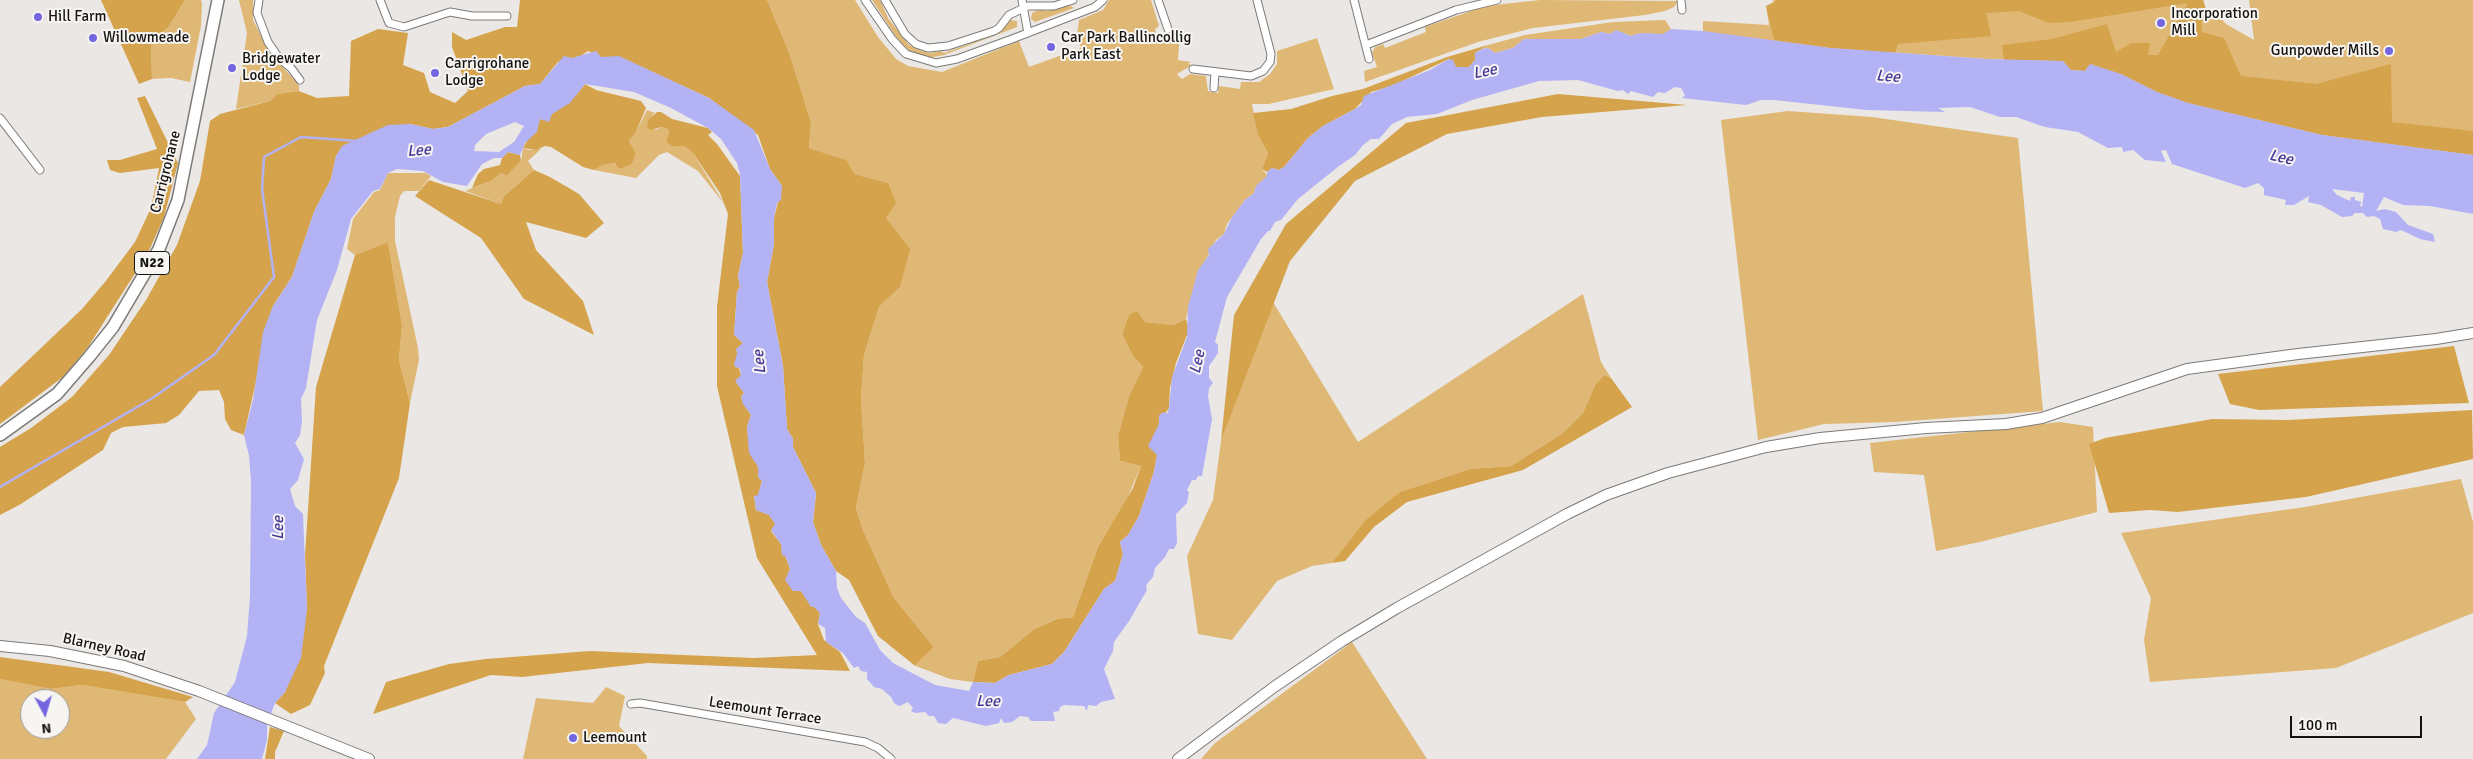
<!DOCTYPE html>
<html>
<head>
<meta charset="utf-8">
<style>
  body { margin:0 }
  #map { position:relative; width:2473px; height:759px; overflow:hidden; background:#eae7e4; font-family:Signika,sans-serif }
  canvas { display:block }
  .north { position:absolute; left:20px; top:689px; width:50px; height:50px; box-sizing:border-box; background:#f7f5f1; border:1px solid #9c9b98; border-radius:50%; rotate:174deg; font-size:14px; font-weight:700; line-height:20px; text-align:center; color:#141312 }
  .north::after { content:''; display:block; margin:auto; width:18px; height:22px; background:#7465e0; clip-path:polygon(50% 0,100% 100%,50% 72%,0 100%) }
  .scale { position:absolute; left:2290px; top:716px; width:132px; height:22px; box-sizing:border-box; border:2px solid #141312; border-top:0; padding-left:6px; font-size:15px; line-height:18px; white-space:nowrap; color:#141312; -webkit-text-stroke:4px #f7f5f1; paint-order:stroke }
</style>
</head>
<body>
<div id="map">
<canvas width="2473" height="759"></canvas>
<div class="north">N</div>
<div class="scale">100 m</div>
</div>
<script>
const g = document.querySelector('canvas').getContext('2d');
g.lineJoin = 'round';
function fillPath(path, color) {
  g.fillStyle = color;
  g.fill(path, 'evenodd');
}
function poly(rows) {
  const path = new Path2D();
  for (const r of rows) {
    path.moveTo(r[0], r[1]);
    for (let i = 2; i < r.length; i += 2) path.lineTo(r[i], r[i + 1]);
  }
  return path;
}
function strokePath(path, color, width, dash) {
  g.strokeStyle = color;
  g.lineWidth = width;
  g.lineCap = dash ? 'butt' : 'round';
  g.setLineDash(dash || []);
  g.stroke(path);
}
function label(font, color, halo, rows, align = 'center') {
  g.font = font + ' Signika,sans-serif';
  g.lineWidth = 4;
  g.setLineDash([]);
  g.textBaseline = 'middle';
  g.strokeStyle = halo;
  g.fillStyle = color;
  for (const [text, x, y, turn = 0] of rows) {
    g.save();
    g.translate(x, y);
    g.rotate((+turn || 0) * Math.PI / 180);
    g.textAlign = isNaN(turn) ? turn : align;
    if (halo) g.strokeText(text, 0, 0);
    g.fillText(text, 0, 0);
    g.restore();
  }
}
fillPath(poly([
  [185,0,201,0,202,4,201,26,190,82,171,78,152,79,151,40,168,28],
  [239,0,253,0,253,20,269,52,299,85,299,91,277,94,270,101,236,109,247,33],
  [767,0,855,0,878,37,896,59,908,66,942,72,1019,41,1029,67,1081,48,1077,35,1079,20,1103,10,1109,0,1151,0,1159,26,1155,29,1157,38,1180,32,1178,60,1191,62,1188,64,1192,65,1177,74,1182,79,1190,74,1206,76,1208,91,1218,93,1219,86,1240,89,1241,82,1259,82,1270,74,1277,64,1277,51,1317,38,1334,89,1269,104,1252,104,1258,135,1268,153,1262,169,1268,176,1256,186,1254,193,1245,200,1227,224,1224,234,1216,240,1196,279,1186,319,1173,325,1145,322,1137,312,1129,316,1122,334,1133,356,1143,367,1129,396,1118,436,1120,461,1141,466,1127,499,1098,547,1073,617,1055,619,1034,629,1000,657,978,661,973,682,950,679,914,665,934,647,894,598,863,530,856,508,865,463,861,399,864,355,879,307,900,287,886,218,888,183,853,174,845,160,809,148,811,122,789,52],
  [872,0,880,0,888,18,909,45,921,51,930,53,941,51,944,53,994,35,1010,20,1017,21,1017,27,944,55,929,58,910,51,900,43],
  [1540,0,1678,1,1674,7,1665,11,1645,15,1533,28,1478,42,1365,82,1364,71,1377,67,1372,53,1375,47,1383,44,1385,48,1426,32,1425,27,1485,6],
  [1773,0,2203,0,2209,18,2219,16,2226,24,2254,40,2249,0,2473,0,2473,155,2322,135,2188,103,2063,61,1987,59,1831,48,1740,38,1703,31,1703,21,1769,25,1766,6,1774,3],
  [1069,5,1074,8,1035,22,1031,19,1032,13,1040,9,1047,11],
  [1665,20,1671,29,1663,35,1641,33,1631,36,1616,30,1610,34,1601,32,1581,39,1524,39,1513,48,1495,53,1488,48,1482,49,1488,45,1525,35,1613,22],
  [647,110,655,113,652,115,655,130,662,127,668,129,672,146,684,146,693,153,725,205,698,171,667,152,659,155,636,178,594,170,603,165,615,163,618,168,623,168,632,164,636,153,629,141,636,132],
  [1788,111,1872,117,2018,138,2043,411,1895,422,1824,424,1758,440,1721,120],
  [523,148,529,150,541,149,528,161,534,170,504,196,501,204,465,191,491,181,501,173,507,176,521,161],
  [388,173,426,173,431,176,419,191,404,191,400,196,395,217,395,241,418,348,419,360,410,403,399,360,402,325,388,242,355,255,347,249,353,219,374,192,380,190],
  [1583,294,1601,362,1611,378,1604,375,1595,385,1583,413,1563,433,1511,466,1470,469,1400,492,1332,563,1312,566,1277,581,1232,640,1198,634,1187,556,1213,500,1221,441,1273,302,1358,442],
  [2060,422,2093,427,2097,512,1980,542,1936,551,1924,475,1874,472,1870,443],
  [2461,479,2473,522,2473,613,2336,668,2150,682,2144,640,2151,598,2121,533,2305,507],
  [1352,642,1427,759,1201,759,1215,743],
  [0,679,51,689,82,685,185,702,196,719,166,759,0,759],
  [30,699,60,699,60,729,30,729],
  [606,687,625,696,619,726,647,756,647,759,523,759,536,698,593,703]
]), '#e0b876');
fillPath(poly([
  [101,0,185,0,168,28,151,40,152,79,139,84],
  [520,0,767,0,789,52,811,122,809,148,846,160,854,174,888,183,896,203,886,218,910,249,900,287,879,307,864,355,861,399,865,463,856,508,863,530,894,598,934,647,915,665,950,679,914,665,878,636,849,580,836,571,821,545,813,522,816,493,793,447,793,439,787,429,783,366,767,282,774,244,774,218,782,186,770,169,758,135,709,98,624,59,601,57,588,51,581,56,558,62,540,84,525,86,448,127,433,129,410,124,366,137,342,147,336,156,331,179,314,212,292,277,273,306,244,435,231,430,225,419,224,402,219,390,199,391,179,415,166,423,123,427,111,433,103,450,21,504,0,515,0,447,31,428,72,397,109,355,146,300,177,245,200,181,210,121,220,114,270,101,277,94,299,91,317,98,349,96,351,41,378,29,408,33,403,65,424,73,430,92,455,103,468,91,452,47,452,32,466,40,505,27,517,27],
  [1778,0,2203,0,2209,18,2201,22,2202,32,2224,38,2241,76,2316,84,2391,64,2392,122,2473,131,2473,155,2322,135,2188,103,2157,92,2121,74,2090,64,2085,71,2070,70,2063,61,2004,60,2002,45,2052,39,2107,24,2116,52,2131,43,2150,43,2148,55,2158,55,2188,3,2070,22,2049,23,2019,11,1986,13,1991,36,1898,44,1895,53,1831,48,1774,40,1766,6],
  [1488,45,1475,53,1475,60,1469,67,1456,67,1449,59,1392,86,1371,92,1355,109,1323,126,1308,138,1284,167,1279,170,1272,168,1267,172,1262,169,1268,153,1258,135,1253,113,1291,109,1332,96,1363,89,1447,57],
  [585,84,596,90,641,101,646,108,636,132,629,141,636,153,632,164,623,168,618,168,615,163,603,165,594,170,583,167,551,147,545,146,536,150,523,148,540,118,552,114,577,94],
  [1558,94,1687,105,1542,117,1447,134,1355,181,1290,261,1221,441,1234,315,1286,224,1406,123],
  [145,96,178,163,164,217,148,253,88,347,63,377,0,424,0,387,82,309,105,282,135,242,151,208,159,168,120,173,110,170,107,160,120,160,157,149,137,98],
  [657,112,661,112,672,119,708,128,712,132,708,135,717,144,740,176,743,253,738,276,740,287,737,292,734,335,743,343,736,358,741,375,739,384,744,393,741,397,743,402,751,415,747,427,749,443,758,467,758,477,762,481,758,496,754,496,756,510,769,515,776,524,771,531,781,544,790,569,788,575,796,590,801,591,820,613,818,624,824,640,840,652,850,671,648,663,522,677,491,675,373,714,386,682,449,664,486,659,590,651,754,658,817,655,757,558,717,386,717,307,728,214,720,193,693,153,684,146,672,146,666,142,669,134,668,129,662,127,650,130,647,127,648,120],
  [508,152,520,155,521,161,507,176,501,173,491,181,472,188,478,174,484,169,500,165,502,158],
  [534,170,550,177,579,194,604,223,586,238,526,222,536,250,583,301,594,335,524,299,481,238,415,196,429,180,501,204,504,196],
  [388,242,402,325,399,360,410,403,399,478,324,666,325,673,310,705,291,714,275,703,285,692,307,609,305,555,316,387,355,255],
  [1137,311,1145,322,1173,325,1186,319,1189,330,1176,363,1170,388,1169,408,1160,421,1155,435,1157,455,1154,472,1139,516,1128,535,1120,542,1123,554,1115,581,1104,589,1064,652,1052,664,1009,675,995,683,973,682,978,661,1000,657,1034,629,1056,619,1073,617,1098,547,1133,488,1141,466,1120,461,1118,436,1129,396,1143,367,1133,356,1122,334,1129,315],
  [2454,346,2469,403,2259,410,2230,404,2218,374],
  [1604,375,1611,378,1632,407,1523,470,1407,502,1374,527,1345,561,1332,563,1366,520,1400,492,1470,469,1511,466,1563,433,1583,413,1595,385],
  [2472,410,2473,459,2306,497,2178,512,2150,510,2109,513,2089,444,2105,438,2212,419,2288,420],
  [0,657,109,672,193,697,185,702,82,685,51,689,0,679],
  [270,727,284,731,275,752,275,759,265,759]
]), '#d5a34c');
fillPath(poly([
  [1671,29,1703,31,1831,48,1987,59,2063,61,2071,70,2085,71,2090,64,2121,74,2157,92,2188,103,2322,135,2473,155,2473,214,2430,206,2403,205,2384,197,2376,211,2385,209,2396,212,2408,225,2433,234,2435,242,2420,239,2401,230,2396,232,2383,229,2380,219,2374,216,2367,217,2363,213,2355,213,2352,216,2342,217,2321,205,2308,202,2309,196,2294,205,2285,205,2286,200,2264,195,2264,188,2258,183,2245,188,2172,164,2166,150,2161,151,2166,162,2145,160,2133,150,2123,152,2122,147,2108,148,2078,132,2045,127,2016,117,2000,117,1970,107,1938,108,1945,112,1867,110,1774,100,1761,100,1746,105,1682,98,1685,95,1681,88,1675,87,1665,93,1658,92,1653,97,1631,91,1628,94,1623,90,1618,91,1578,80,1539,81,1472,100,1437,114,1407,117,1392,124,1379,139,1371,139,1363,145,1355,155,1339,166,1298,199,1281,220,1275,222,1270,231,1268,231,1261,239,1227,297,1215,342,1218,345,1218,353,1209,366,1209,378,1213,383,1209,388,1208,396,1212,419,1202,476,1198,476,1196,480,1192,480,1187,490,1189,492,1187,503,1176,514,1177,543,1174,549,1169,549,1165,557,1155,568,1153,577,1146,585,1147,590,1129,621,1114,642,1113,651,1104,669,1115,699,1101,702,1096,706,1088,705,1087,711,1084,706,1064,705,1060,707,1059,711,1053,712,1055,721,1031,721,1028,717,1020,716,1012,722,1004,723,1001,718,999,723,986,726,953,718,946,724,938,723,934,716,929,716,925,712,915,713,911,711,913,708,908,702,899,706,894,703,891,697,882,689,874,687,867,679,867,672,861,671,858,666,854,668,843,653,826,642,825,628,818,624,820,613,814,607,811,607,801,591,793,591,785,580,790,569,786,557,782,555,781,544,771,530,775,524,769,515,756,510,754,496,758,495,762,481,758,477,758,467,749,453,747,427,751,415,743,404,741,397,744,393,735,381,741,375,740,368,735,367,734,364,737,354,736,349,743,343,734,335,737,292,740,287,738,276,743,253,740,174,737,163,721,139,708,128,671,108,634,92,585,84,570,103,552,114,549,122,540,119,537,132,525,143,520,155,508,152,502,158,494,158,482,164,467,186,443,182,423,171,397,169,388,173,380,189,373,191,351,219,337,270,317,320,306,388,301,399,302,421,300,435,295,443,304,459,298,480,290,489,295,506,303,514,307,609,301,658,285,692,275,703,267,724,267,740,262,759,197,759,207,745,214,713,235,682,247,636,250,596,251,481,249,456,244,435,253,400,263,332,273,306,292,277,314,212,331,179,336,156,342,146,388,125,410,124,433,129,448,127,525,86,540,84,564,56,572,58,596,51,601,57,619,56,709,98,754,130,770,169,782,186,781,200,777,203,774,218,774,244,767,282,783,366,787,429,793,439,793,447,816,493,813,522,821,545,836,571,837,588,841,598,856,617,865,623,880,650,893,663,935,685,969,691,973,682,995,683,1009,675,1052,664,1064,652,1104,589,1115,581,1123,554,1120,542,1128,535,1139,516,1154,472,1157,455,1148,446,1159,424,1159,415,1164,412,1167,414,1169,408,1172,377,1187,337,1188,307,1198,270,1209,255,1208,249,1224,234,1232,217,1245,200,1254,193,1256,186,1267,176,1267,172,1272,168,1279,170,1284,167,1308,138,1323,126,1355,109,1361,105,1364,96,1430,70,1449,59,1453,60,1456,67,1469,67,1475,60,1475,53,1482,49,1488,48,1495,53,1513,48,1524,39,1581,39,1601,32,1610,34,1616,30,1631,36,1640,33,1663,34],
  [515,122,524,126,514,142,499,152,474,151,475,145,486,134],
  [2332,189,2364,193,2362,207,2360,206,2361,202,2355,200,2355,197,2351,197,2350,201,2337,195]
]), '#b3b2f5');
strokePath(poly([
  [0,487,151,399,214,355,274,277,262,189,264,157,301,137,357,141]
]), '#b3b2f5', 2.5);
const minor = poly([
  [259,0,257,13,268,42,279,58,291,68,300,80],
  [380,0,389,23,404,27,450,12,472,16,507,16],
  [865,0,892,39,906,54,936,63,957,59,1012,39,1095,7,1103,0],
  [885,0,905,34,916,44,928,48,948,46,994,31,999,28,1009,15,1028,6,1054,6,1073,0],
  [1022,0,1028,33],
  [1158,0,1168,29],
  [1354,0,1369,59],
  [1681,0,1682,10],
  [1366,45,1456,10,1497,0],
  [1193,69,1251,76,1263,71,1270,62,1271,54,1257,0],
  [1214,88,1215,72],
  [0,118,40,170],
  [631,704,640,703,865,742,878,748,891,759]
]);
const secondary = poly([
  [0,646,50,651,124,666,199,691,369,759],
  [1178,759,1274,687,1342,641,1397,608,1567,514,1606,495,1668,473,1766,447,1820,438,1926,428,2006,424,2042,418,2187,369,2298,354,2436,339,2473,333]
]);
const trunk = poly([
  [0,435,57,394,89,357,113,327,159,249,178,200,218,0]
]);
strokePath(minor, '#7c7a77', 9);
strokePath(secondary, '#7c7a77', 12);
strokePath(trunk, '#7c7a77', 14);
strokePath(minor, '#fff', 7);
strokePath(secondary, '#fff', 10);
strokePath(trunk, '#fff', 11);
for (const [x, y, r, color] of [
  [38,17,5,"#7465e0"],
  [2161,23,5,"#7465e0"],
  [93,38,5,"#7465e0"],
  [1051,47,5,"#7465e0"],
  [2389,51,5,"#7465e0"],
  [232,68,5,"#7465e0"],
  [435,73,5,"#7465e0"],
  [573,738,5,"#7465e0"]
]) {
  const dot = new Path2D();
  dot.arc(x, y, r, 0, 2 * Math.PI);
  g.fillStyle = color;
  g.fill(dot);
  strokePath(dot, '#f7f5f1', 2);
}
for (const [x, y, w] of [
  [152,263,35]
]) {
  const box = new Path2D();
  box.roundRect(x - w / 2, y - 11.5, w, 23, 4);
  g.fillStyle = '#f7f5f1';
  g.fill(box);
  strokePath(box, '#141312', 1);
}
label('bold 14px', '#141312', null, [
  ["N22",152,263]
]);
label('15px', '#141312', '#f7f5f1', [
  ["Incorporation",2171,14],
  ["Mill",2171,31],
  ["Hill Farm",48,17],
  ["Willowmeade",103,38],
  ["Car Park Ballincollig",1061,38],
  ["Park East",1061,55],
  ["Gunpowder Mills",2379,51,"right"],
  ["Bridgewater",242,59],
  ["Lodge",242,76],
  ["Carrigrohane",445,64],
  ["Lodge",445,81],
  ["Leemount",583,738]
], 'left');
label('15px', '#141312', '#f7f5f1', [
  ["Carrigrohane",166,172,-76],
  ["Blarney Road",104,648,13],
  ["Leemount Terrace",765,711,9]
]);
label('italic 16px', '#473999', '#f7f5f1', [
  ["Lee",1485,72,-12],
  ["Lee",1888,77,4],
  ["Lee",419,151,-5],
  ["Lee",2281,158,12],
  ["Lee",760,362,-96],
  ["Lee",1198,362,-78],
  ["Lee",279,528,-90],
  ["Lee",988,702]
]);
</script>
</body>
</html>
